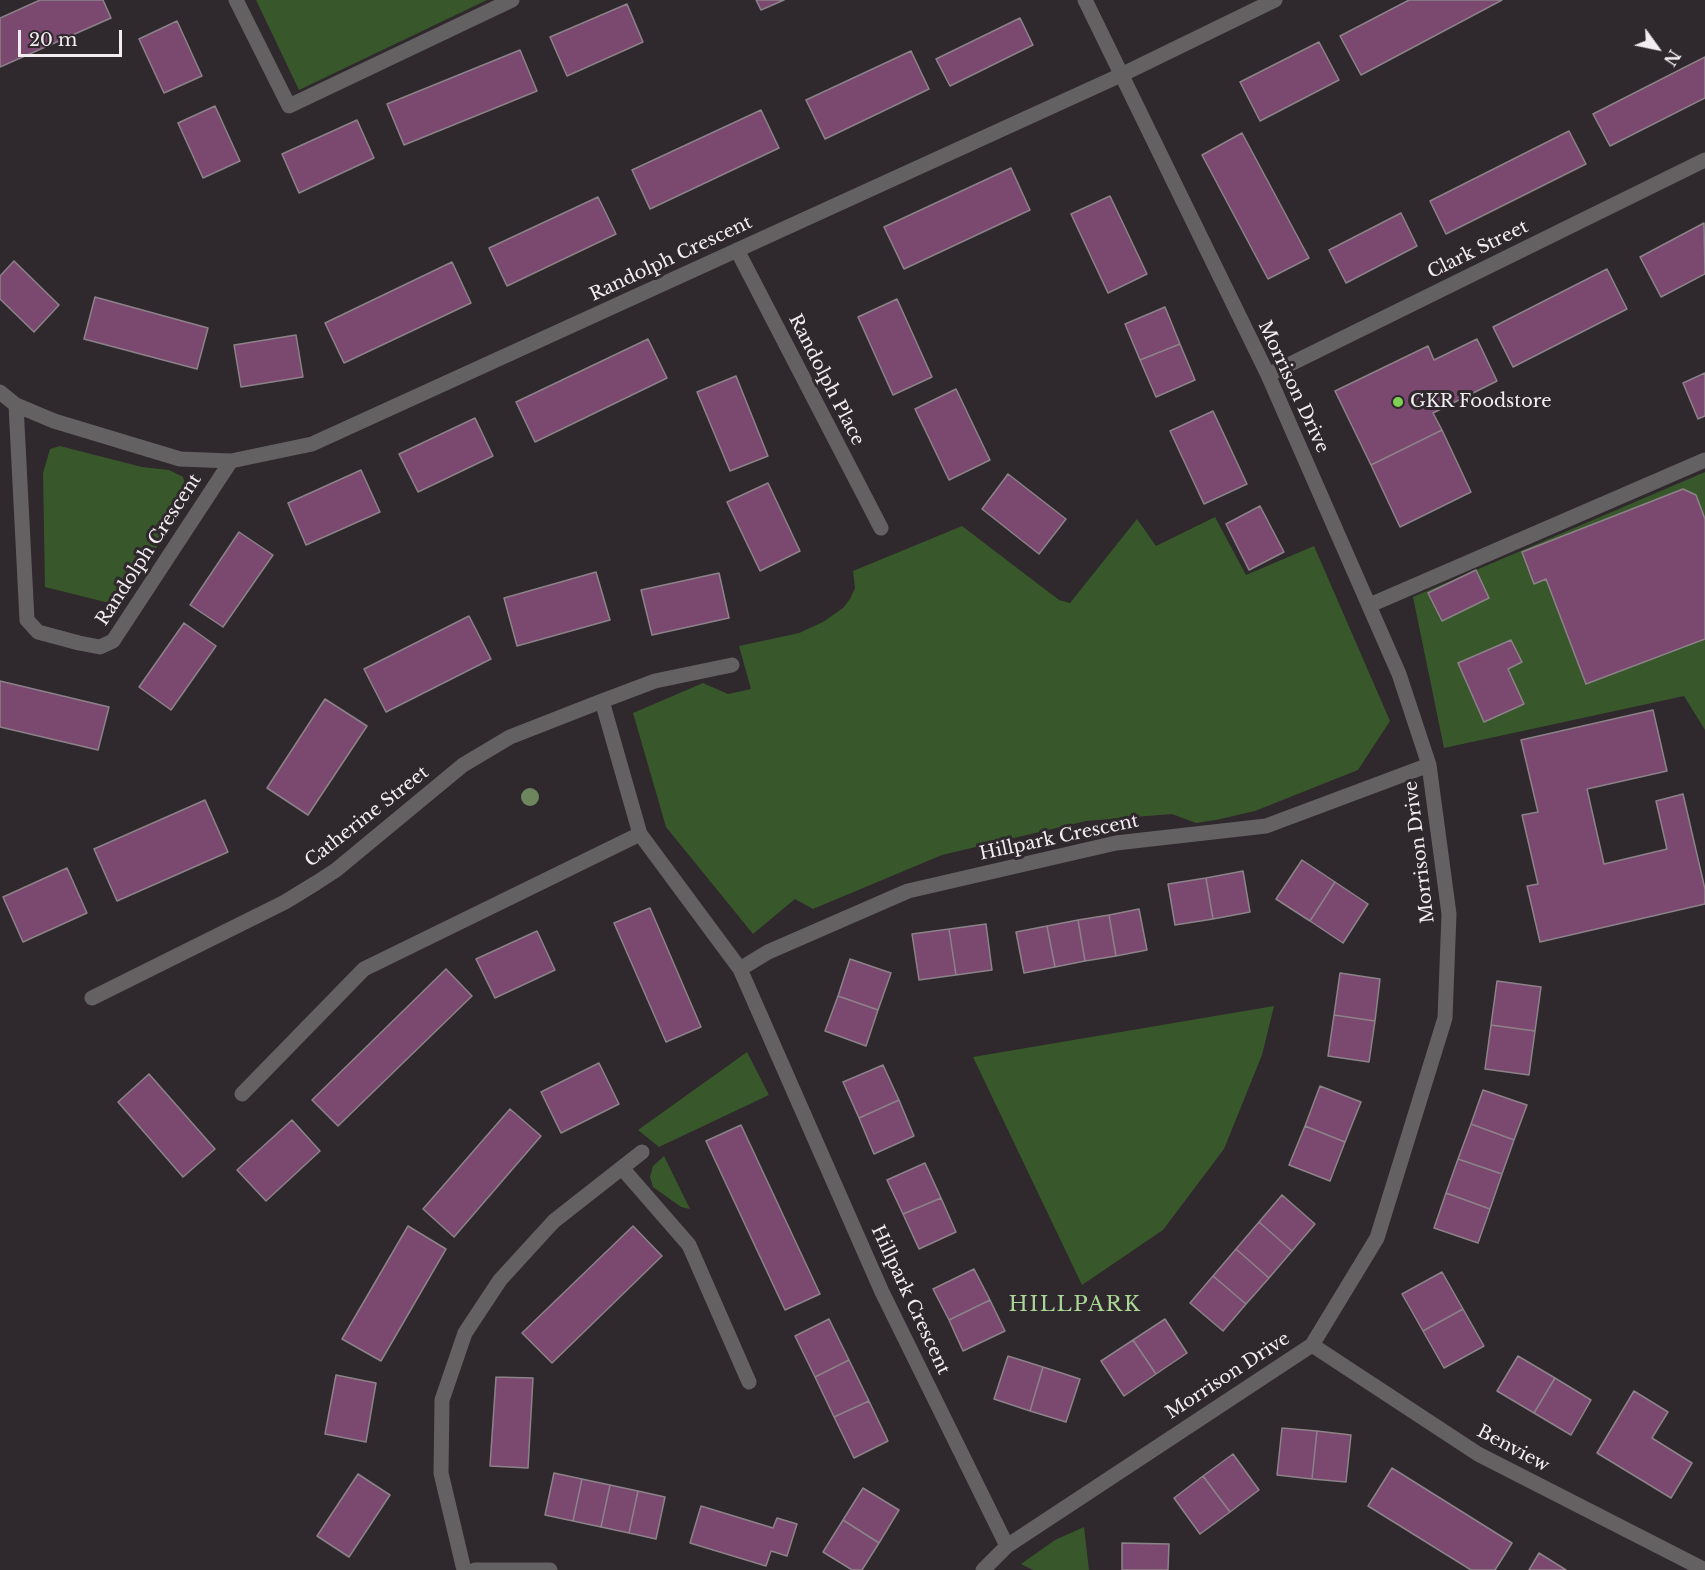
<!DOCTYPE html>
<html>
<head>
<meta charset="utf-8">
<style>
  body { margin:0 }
  #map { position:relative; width:1705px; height:1570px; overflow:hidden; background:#2f282d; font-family:"Libre Baskerville",serif }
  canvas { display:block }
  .north { position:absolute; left:1627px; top:18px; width:60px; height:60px; -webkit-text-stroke:4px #2f282d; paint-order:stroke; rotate:123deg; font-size:16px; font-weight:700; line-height:24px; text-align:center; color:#f2edf0 }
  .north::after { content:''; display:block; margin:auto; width:21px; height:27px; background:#f2edf0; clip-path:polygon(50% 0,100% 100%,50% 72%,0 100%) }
  .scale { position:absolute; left:18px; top:30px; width:104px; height:27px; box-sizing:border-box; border:3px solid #f2edf0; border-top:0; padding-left:8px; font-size:18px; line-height:21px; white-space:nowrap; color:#f2edf0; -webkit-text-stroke:4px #2f282d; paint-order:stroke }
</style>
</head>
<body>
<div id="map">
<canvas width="1705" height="1570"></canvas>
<div class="north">N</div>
<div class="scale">20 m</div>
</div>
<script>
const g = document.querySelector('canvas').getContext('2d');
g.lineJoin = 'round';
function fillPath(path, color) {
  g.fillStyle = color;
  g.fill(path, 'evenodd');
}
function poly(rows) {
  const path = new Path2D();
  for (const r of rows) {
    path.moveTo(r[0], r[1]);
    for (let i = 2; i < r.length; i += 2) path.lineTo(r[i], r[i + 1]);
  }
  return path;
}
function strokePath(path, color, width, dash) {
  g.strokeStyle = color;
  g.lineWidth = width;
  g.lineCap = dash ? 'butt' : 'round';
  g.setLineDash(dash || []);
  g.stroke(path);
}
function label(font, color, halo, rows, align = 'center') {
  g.font = font + ' "Libre Baskerville",serif';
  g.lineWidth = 6;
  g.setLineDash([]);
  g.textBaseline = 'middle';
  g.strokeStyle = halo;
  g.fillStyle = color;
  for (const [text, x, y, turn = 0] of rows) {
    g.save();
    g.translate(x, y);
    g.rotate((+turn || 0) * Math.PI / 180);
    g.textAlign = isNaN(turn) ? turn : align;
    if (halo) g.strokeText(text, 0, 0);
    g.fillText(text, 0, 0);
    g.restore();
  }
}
fillPath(poly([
  [256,0,487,0,299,90],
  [60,446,142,467,169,470,183,477,189,494,121,606,45,587,43,473,50,449],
  [1705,472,1705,730,1684,696,1444,748,1413,597],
  [1215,517,1246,575,1314,546,1390,721,1358,770,1255,811,1216,820,1196,823,1172,814,1086,821,942,855,813,909,795,899,753,934,666,827,633,713,703,683,728,694,751,689,739,646,799,633,823,622,843,608,850,599,855,588,853,571,962,526,1059,600,1070,603,1137,519,1156,546],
  [1274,1006,1262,1055,1224,1149,1163,1230,1082,1285,973,1057],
  [747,1052,769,1095,659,1147,638,1130],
  [664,1156,690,1209,681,1207,653,1187,650,1177,653,1166],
  [1084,1527,1089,1570,1033,1570,1021,1564,1055,1540]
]), '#38572a');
const building = poly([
  [40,0,103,0,111,18,0,67,0,18,40,0],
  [756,0,784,0,761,10,756,0],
  [1409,0,1502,0,1361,75,1340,36,1409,0],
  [627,4,643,42,567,76,550,37,627,4],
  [1020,18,1033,45,950,86,936,59,1020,18],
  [177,21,202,76,164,93,139,39,177,21],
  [1319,42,1339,80,1260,121,1240,82,1319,42],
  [520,50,537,91,404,145,387,104,520,50],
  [911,51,929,89,825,139,806,100,911,51],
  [1705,57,1705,98,1610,146,1593,114,1705,57],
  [215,106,240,161,203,178,178,123,215,106],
  [761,110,779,148,650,209,632,170,761,110],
  [357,120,374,158,299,193,282,154,357,120],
  [1569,131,1586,164,1446,234,1430,201,1569,131],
  [1242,133,1309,258,1268,279,1202,155,1242,133],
  [1011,168,1030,210,904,269,884,227,1011,168],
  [1110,196,1147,274,1108,293,1071,214,1110,196],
  [598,197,616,234,507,286,489,248,598,197],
  [1401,213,1417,246,1346,283,1329,250,1401,213],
  [1704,223,1705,274,1661,297,1640,257,1704,223],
  [14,261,59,305,34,332,0,299,0,276,14,261],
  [452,262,471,303,344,363,325,323,452,262],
  [1607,269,1627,309,1513,367,1493,327,1607,269],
  [95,297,208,328,197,369,84,339,95,297],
  [897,299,932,377,893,395,858,317,897,299],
  [1165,307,1180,344,1140,360,1125,324,1165,307],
  [296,335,303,377,241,387,234,345,296,335],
  [648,339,667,378,535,442,516,402,648,339],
  [1477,339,1497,381,1433,413,1442,430,1371,465,1335,391,1428,346,1434,360,1477,339],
  [1180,344,1195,380,1156,397,1140,360,1180,344],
  [1705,373,1705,416,1698,419,1683,383,1705,373],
  [736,376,768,456,730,471,697,392,736,376],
  [956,389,990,460,949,480,915,409,956,389],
  [1213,411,1247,484,1204,504,1170,431,1213,411],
  [475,418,493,456,418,492,399,454,475,418],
  [1442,430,1471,492,1400,527,1371,465,1442,430],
  [361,470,380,512,306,545,288,503,361,470],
  [1008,474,1066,519,1039,554,982,509,1008,474],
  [768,483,800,551,760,571,727,502,768,483],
  [1683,489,1696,495,1705,519,1705,639,1586,684,1546,579,1534,584,1522,552,1683,489],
  [1260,506,1284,552,1249,570,1226,524,1260,506],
  [239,532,273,555,223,627,190,605,239,532],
  [1476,570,1489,598,1442,621,1428,593,1476,570],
  [596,572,610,620,517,646,504,598,596,572],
  [719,573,729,618,652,635,641,590,719,573],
  [469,616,491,659,386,712,364,669,469,616],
  [184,623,216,646,171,710,139,687,184,623],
  [1511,640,1522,662,1508,669,1524,704,1484,722,1458,663,1511,640],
  [0,681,109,707,98,750,0,727,0,681],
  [325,699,367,726,308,815,267,788,325,699],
  [1653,710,1667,771,1587,789,1604,864,1667,849,1656,801,1683,794,1705,889,1705,904,1540,942,1527,886,1538,884,1522,815,1538,812,1521,740,1653,710],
  [205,800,228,852,117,901,94,849,205,800],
  [1302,860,1335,882,1310,921,1276,899,1302,860],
  [67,868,87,913,23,942,3,897,67,868],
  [1243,871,1250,912,1213,919,1206,878,1243,871],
  [1206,878,1213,919,1175,925,1168,884,1206,878],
  [1335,882,1368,904,1343,943,1310,921,1335,882],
  [650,908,701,1027,666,1042,614,923,650,908],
  [1139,909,1147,950,1116,956,1109,915,1139,909],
  [1109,915,1116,956,1085,961,1078,920,1109,915],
  [1078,920,1085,961,1055,967,1047,926,1078,920],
  [986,924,992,970,956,975,949,929,986,924],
  [1047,926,1055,967,1024,973,1016,932,1047,926],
  [949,929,956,975,919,980,912,934,949,929],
  [537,931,555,970,495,998,476,959,537,931],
  [850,959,891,973,878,1010,838,996,850,959],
  [446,969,472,996,338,1126,312,1100,446,969],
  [1340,973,1380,979,1375,1021,1334,1015,1340,973],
  [1497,981,1541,987,1535,1031,1491,1025,1497,981],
  [838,996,878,1010,866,1046,825,1031,838,996],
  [1334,1015,1375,1021,1369,1062,1328,1056,1334,1015],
  [1491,1025,1535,1031,1529,1075,1485,1069,1491,1025],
  [599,1063,619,1104,561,1133,541,1092,599,1063],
  [883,1065,899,1100,859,1118,843,1082,883,1065],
  [149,1074,215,1149,183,1177,118,1102,149,1074],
  [1320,1086,1361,1102,1345,1142,1305,1126,1320,1086],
  [1483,1090,1527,1105,1514,1140,1471,1124,1483,1090],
  [899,1100,914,1136,874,1154,859,1118,899,1100],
  [510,1109,541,1136,454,1237,423,1209,510,1109],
  [292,1120,320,1151,266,1201,237,1170,292,1120],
  [1471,1124,1514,1140,1502,1174,1458,1159,1471,1124],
  [741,1125,820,1294,785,1310,706,1141,741,1125],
  [1305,1126,1345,1142,1330,1181,1289,1165,1305,1126],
  [1458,1159,1502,1174,1490,1209,1446,1193,1458,1159],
  [925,1163,941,1198,903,1214,887,1180,925,1163],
  [1446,1193,1490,1209,1478,1243,1434,1228,1446,1193],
  [1282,1195,1315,1224,1292,1251,1259,1222,1282,1195],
  [941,1198,956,1232,919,1249,903,1214,941,1198],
  [1259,1222,1292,1251,1269,1278,1236,1249,1259,1222],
  [408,1226,446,1249,381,1361,342,1339,408,1226],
  [633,1226,662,1256,552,1363,522,1333,633,1226],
  [1236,1249,1269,1278,1246,1304,1213,1276,1236,1249],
  [974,1269,990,1300,949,1320,933,1289,974,1269],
  [1442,1272,1463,1309,1423,1331,1402,1294,1442,1272],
  [1213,1276,1246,1304,1223,1331,1190,1303,1213,1276],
  [990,1300,1005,1331,963,1351,949,1320,990,1300],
  [1463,1309,1484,1346,1444,1368,1423,1331,1463,1309],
  [829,1319,849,1360,815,1377,795,1336,829,1319],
  [1165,1319,1187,1353,1156,1374,1133,1340,1165,1319],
  [1133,1340,1156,1374,1124,1396,1101,1361,1133,1340],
  [1008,1356,1043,1367,1030,1411,994,1399,1008,1356],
  [1518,1356,1555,1378,1534,1413,1497,1391,1518,1356],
  [849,1360,869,1401,834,1417,815,1377,849,1360],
  [1043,1367,1080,1379,1066,1422,1030,1411,1043,1367],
  [336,1375,376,1383,366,1442,325,1434,336,1375],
  [496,1377,533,1378,528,1468,490,1466,496,1377],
  [1555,1378,1591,1400,1571,1435,1534,1413,1555,1378],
  [1634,1391,1668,1412,1652,1438,1692,1463,1671,1498,1597,1453,1634,1391],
  [869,1401,888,1441,854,1458,834,1417,869,1401],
  [1282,1428,1317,1431,1312,1479,1277,1475,1282,1428],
  [1317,1431,1351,1435,1346,1482,1312,1479,1317,1431],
  [1233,1454,1259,1490,1230,1512,1203,1476,1233,1454],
  [1392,1468,1512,1543,1495,1570,1471,1570,1368,1506,1392,1468],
  [554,1473,582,1479,573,1521,545,1515,554,1473],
  [358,1474,390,1495,349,1557,317,1536,358,1474],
  [1203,1476,1230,1512,1200,1534,1174,1498,1203,1476],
  [582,1479,610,1485,601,1527,573,1521,582,1479],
  [610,1485,638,1491,629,1533,601,1527,610,1485],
  [863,1488,899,1510,879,1543,843,1520,863,1488],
  [638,1491,665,1497,656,1539,629,1533,638,1491],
  [701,1506,773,1528,777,1518,797,1524,787,1556,771,1551,766,1566,690,1543,701,1506],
  [843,1520,879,1543,862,1570,852,1570,823,1552,843,1520],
  [1122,1543,1169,1544,1168,1570,1122,1570,1122,1543],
  [1539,1553,1566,1570,1529,1570,1539,1553]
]);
fillPath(building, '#7b4970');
strokePath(building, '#8c8389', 1.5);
strokePath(poly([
  [236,0,289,106,512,0],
  [737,250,881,528],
  [1268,375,1705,160],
  [0,392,16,405,54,421,180,459,231,461,312,444,1121,75,1275,0],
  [16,405,27,620,38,632,79,643,100,647,113,641,231,461],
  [1370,605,1705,460],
  [732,665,655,681,602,701,640,834,740,969],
  [92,998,285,902,316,883,336,870,463,765,510,737,602,701],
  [242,1094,364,969,640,834],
  [622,1168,689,1245,749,1382],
  [1312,1345,1478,1454,1705,1570],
  [1007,1546,882,1292,740,969,768,952,908,891,1116,843,1266,826,1429,765],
  [464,1570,441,1473,442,1400,465,1333,500,1280,554,1221,642,1152],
  [475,1570,550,1570],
  [983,1570,1007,1546,1312,1345,1377,1238,1445,1018,1449,914,1429,765,1399,674,1268,375,1085,0]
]), '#646163', 15);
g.fillStyle = '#6d865e';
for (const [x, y] of [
  [530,797]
]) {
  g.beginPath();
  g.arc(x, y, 9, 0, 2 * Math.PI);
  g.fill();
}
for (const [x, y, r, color] of [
  [1398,402,6,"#7ed053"]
]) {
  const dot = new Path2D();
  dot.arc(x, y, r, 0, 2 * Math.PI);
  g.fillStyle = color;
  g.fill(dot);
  strokePath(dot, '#2f282d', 2);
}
label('18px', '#f2edf0', '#2f282d', [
  ["Clark Street",1478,250,-26],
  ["Randolph Crescent",671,259,-25],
  ["Randolph Place",826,380,63],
  ["Morrison Drive",1293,387,65],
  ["Randolph Crescent",149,550,-57],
  ["Catherine Street",367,817,-38],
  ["Hillpark Crescent",1059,838,-12],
  ["Morrison Drive",1420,852,-97],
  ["Hillpark Crescent",910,1300,65],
  ["Morrison Drive",1228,1376,-33],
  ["Benview",1513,1449,28]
]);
label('18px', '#f2edf0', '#2f282d', [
  ["GKR Foodstore",1410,402]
], 'left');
g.letterSpacing = '1.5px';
label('21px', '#aad796', '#2f282d', [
  ["HILLPARK",1075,1305]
]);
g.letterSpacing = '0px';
</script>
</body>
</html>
